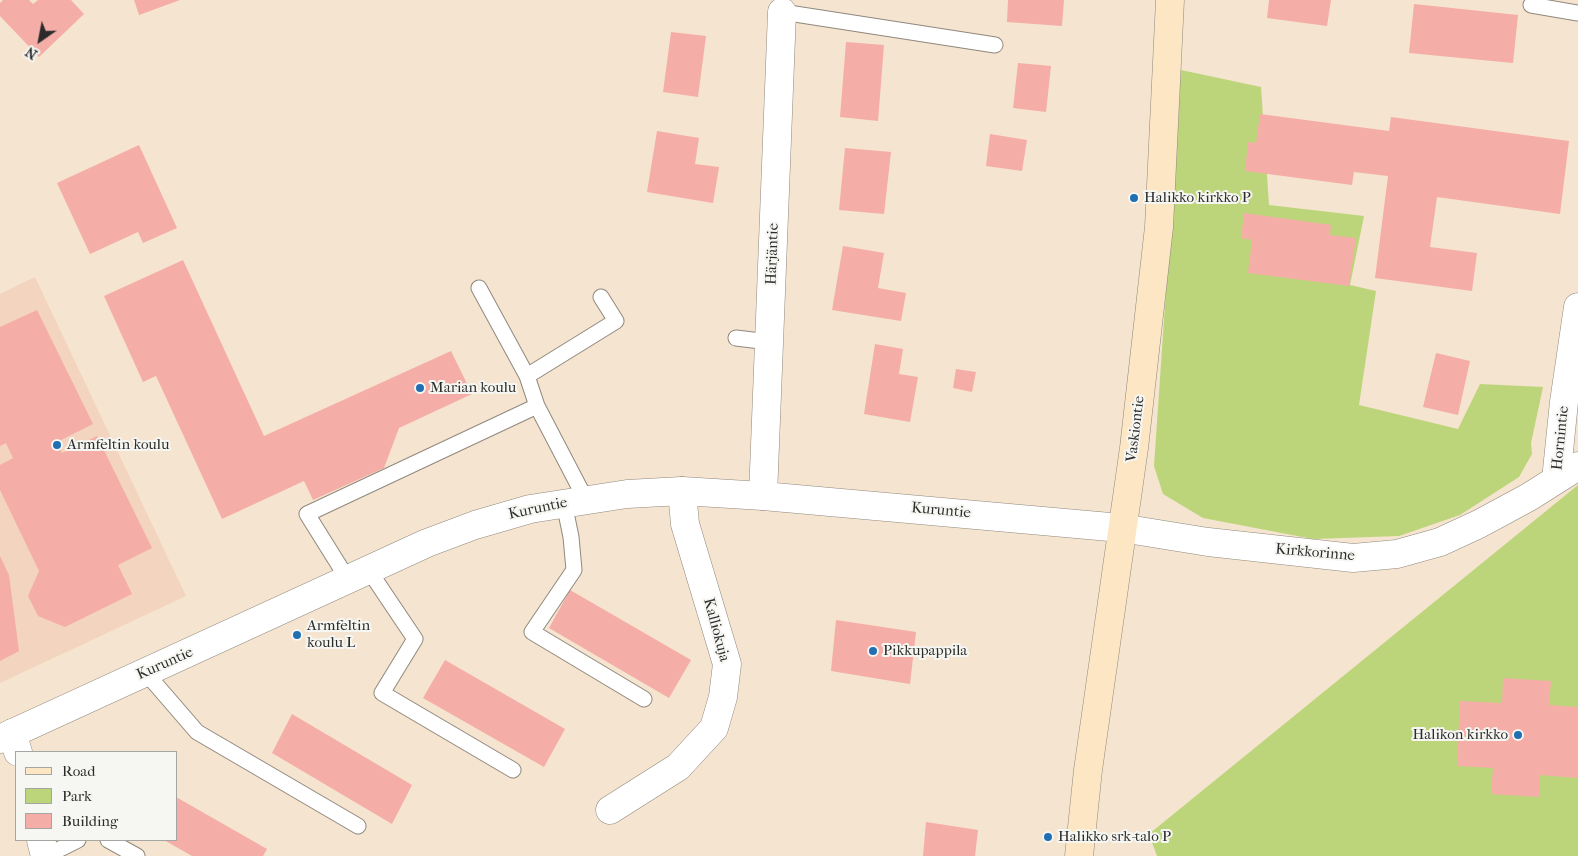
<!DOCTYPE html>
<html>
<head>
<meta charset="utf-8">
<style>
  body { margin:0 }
  #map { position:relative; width:1578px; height:856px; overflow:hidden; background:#f5e4cf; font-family:"IM FELL French Canon",serif }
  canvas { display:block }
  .legend { position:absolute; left:15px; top:751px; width:162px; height:90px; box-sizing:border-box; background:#f6f6f2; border:1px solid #a5a5a2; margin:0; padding:6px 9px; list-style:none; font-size:15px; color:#2b2b2b }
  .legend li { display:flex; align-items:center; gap:10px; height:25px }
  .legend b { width:25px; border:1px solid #a5a5a2 }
  .north { position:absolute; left:15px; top:15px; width:50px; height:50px; -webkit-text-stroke:4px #f6f6f2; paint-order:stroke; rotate:213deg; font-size:14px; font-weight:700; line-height:20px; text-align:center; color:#2b2b2b }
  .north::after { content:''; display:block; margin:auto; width:18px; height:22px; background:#2b2b2b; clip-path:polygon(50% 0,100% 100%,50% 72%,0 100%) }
</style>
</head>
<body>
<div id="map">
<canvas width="1578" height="856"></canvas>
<ul class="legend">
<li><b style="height:6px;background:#fce6c4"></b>Road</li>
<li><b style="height:14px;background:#bdd57a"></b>Park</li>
<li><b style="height:14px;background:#f5ada7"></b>Building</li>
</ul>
<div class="north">N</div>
</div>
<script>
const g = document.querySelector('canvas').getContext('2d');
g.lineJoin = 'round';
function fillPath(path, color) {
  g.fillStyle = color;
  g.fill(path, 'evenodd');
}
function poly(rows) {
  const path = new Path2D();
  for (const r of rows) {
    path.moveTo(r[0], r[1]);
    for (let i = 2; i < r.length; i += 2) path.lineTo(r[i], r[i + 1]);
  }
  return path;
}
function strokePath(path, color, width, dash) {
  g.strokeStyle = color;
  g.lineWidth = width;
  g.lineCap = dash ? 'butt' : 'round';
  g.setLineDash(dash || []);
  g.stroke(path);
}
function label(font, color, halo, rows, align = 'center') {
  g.font = font + ' "IM FELL French Canon",serif';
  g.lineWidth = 4;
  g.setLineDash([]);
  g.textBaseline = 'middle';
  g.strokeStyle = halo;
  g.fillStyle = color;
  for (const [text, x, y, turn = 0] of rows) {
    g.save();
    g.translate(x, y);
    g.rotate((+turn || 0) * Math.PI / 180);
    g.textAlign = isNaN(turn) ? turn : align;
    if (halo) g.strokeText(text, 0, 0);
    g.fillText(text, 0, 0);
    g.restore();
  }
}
fillPath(poly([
  [35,277,186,596,0,683,0,294]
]), '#f3d4bf');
fillPath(poly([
  [1181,70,1261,87,1269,205,1364,216,1350,285,1376,291,1359,405,1458,429,1480,384,1543,387,1531,443,1532,454,1519,477,1460,515,1399,536,1313,539,1203,518,1163,494,1154,466],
  [1578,485,1578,856,1157,856,1149,834]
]), '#bdd57a');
fillPath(poly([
  [3,0,29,0,33,4,38,0,71,0,84,14,39,57,0,16,0,3],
  [134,0,180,0,139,15],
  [1008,0,1064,0,1062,26,1007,22],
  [1269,0,1331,0,1327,26,1267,18],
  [1414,4,1518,15,1513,63,1409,53],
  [671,32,706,36,698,97,663,92],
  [846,42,884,45,878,121,840,117],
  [1018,63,1051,66,1046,112,1013,108],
  [1260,114,1389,131,1391,117,1569,141,1560,214,1437,197,1430,247,1477,253,1472,291,1375,278,1388,176,1354,172,1352,185,1245,171,1248,142,1256,143],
  [657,131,699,138,695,164,719,167,713,203,647,192],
  [990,134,1027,140,1022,171,986,166],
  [139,145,177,228,143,243,138,232,90,254,57,183],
  [845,148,891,152,884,214,839,210],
  [1244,213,1331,225,1330,235,1356,238,1349,286,1248,273,1252,240,1241,238],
  [843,246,884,253,878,288,906,293,901,321,832,310],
  [183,260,264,436,451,351,472,394,399,428,384,468,313,500,304,481,222,519,156,376,143,382,104,296],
  [37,310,93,424,57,442,62,453,97,436,152,548,118,565,132,594,65,627,38,616,28,596,39,571,0,490,0,465,13,458,6,443,0,446,0,327],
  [875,344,903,349,899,374,918,377,910,422,864,414],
  [1436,353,1470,361,1458,415,1423,407],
  [956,369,976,372,972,392,953,388],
  [0,556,9,575,19,651,0,661],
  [570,590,691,660,669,698,549,628],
  [836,620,916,632,910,684,831,671],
  [445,660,565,729,544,767,423,698],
  [1503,678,1551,681,1549,705,1578,707,1577,778,1540,775,1539,797,1491,794,1493,768,1457,766,1460,701,1502,703],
  [292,714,412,785,392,824,272,753],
  [176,797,267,849,263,856,192,856,164,840,176,840],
  [926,822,978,830,975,856,923,856]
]), '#f5ada7');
const service = poly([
  [1531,5,1578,13],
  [782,12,995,45],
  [479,288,527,376,537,406,586,500],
  [736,338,769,342],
  [527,376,616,321,601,297],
  [564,503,571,537,574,570,532,632,644,699],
  [368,569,415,639,382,693,513,770],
  [347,578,307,514,537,406],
  [146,673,197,732,358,826],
  [108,840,137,856],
  [46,856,78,840]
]);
const minor = poly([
  [1556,480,1564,402,1578,307],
  [763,496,782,12],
  [1121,528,1208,542,1353,558,1397,554,1440,542,1479,524,1529,497,1578,466],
  [12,733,18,752],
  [610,810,678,767,714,728,723,697,727,664,685,524,682,491],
  [41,840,45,856]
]);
const tertiary = poly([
  [0,739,427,543,475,525,530,509,627,494,682,491,763,496,1121,528]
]);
const secondary = poly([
  [1079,856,1088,770,1134,448,1159,227,1170,0]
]);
strokePath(service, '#90887d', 17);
strokePath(minor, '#90887d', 29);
strokePath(tertiary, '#90887d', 29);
strokePath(secondary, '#90887d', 29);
strokePath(service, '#fff', 15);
strokePath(minor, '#fff', 28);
strokePath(tertiary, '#fff', 28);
strokePath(secondary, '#fce6c4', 28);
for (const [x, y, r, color] of [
  [1134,198,5,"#1f6fb2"],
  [420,388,5,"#1f6fb2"],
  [57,445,5,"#1f6fb2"],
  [297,635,5,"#1f6fb2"],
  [873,651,5,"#1f6fb2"],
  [1518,735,5,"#1f6fb2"],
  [1048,837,5,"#1f6fb2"]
]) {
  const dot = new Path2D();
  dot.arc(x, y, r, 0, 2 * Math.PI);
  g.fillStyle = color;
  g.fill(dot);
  strokePath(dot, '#f6f6f2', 2);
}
label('15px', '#2b2b2b', '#f6f6f2', [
  ["Halikko kirkko P",1144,198],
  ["Marian koulu",430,388],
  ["Armfeltin koulu",67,445],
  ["Armfeltin",307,626],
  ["koulu L",307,643],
  ["Pikkupappila",883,651],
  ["Halikon kirkko",1508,735,"right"],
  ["Halikko srk-talo P",1058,837]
], 'left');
label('15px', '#2b2b2b', '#f6f6f2', [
  ["Härjäntie",773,254,-88],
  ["Vaskiontie",1136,429,-83],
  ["Hornintie",1561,438,-84],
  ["Kuruntie",538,509,-12],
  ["Kuruntie",941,511,5],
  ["Kirkkorinne",1315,553,5],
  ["Kalliokuja",716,630,75],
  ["Kuruntie",165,664,-24]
]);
</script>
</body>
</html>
